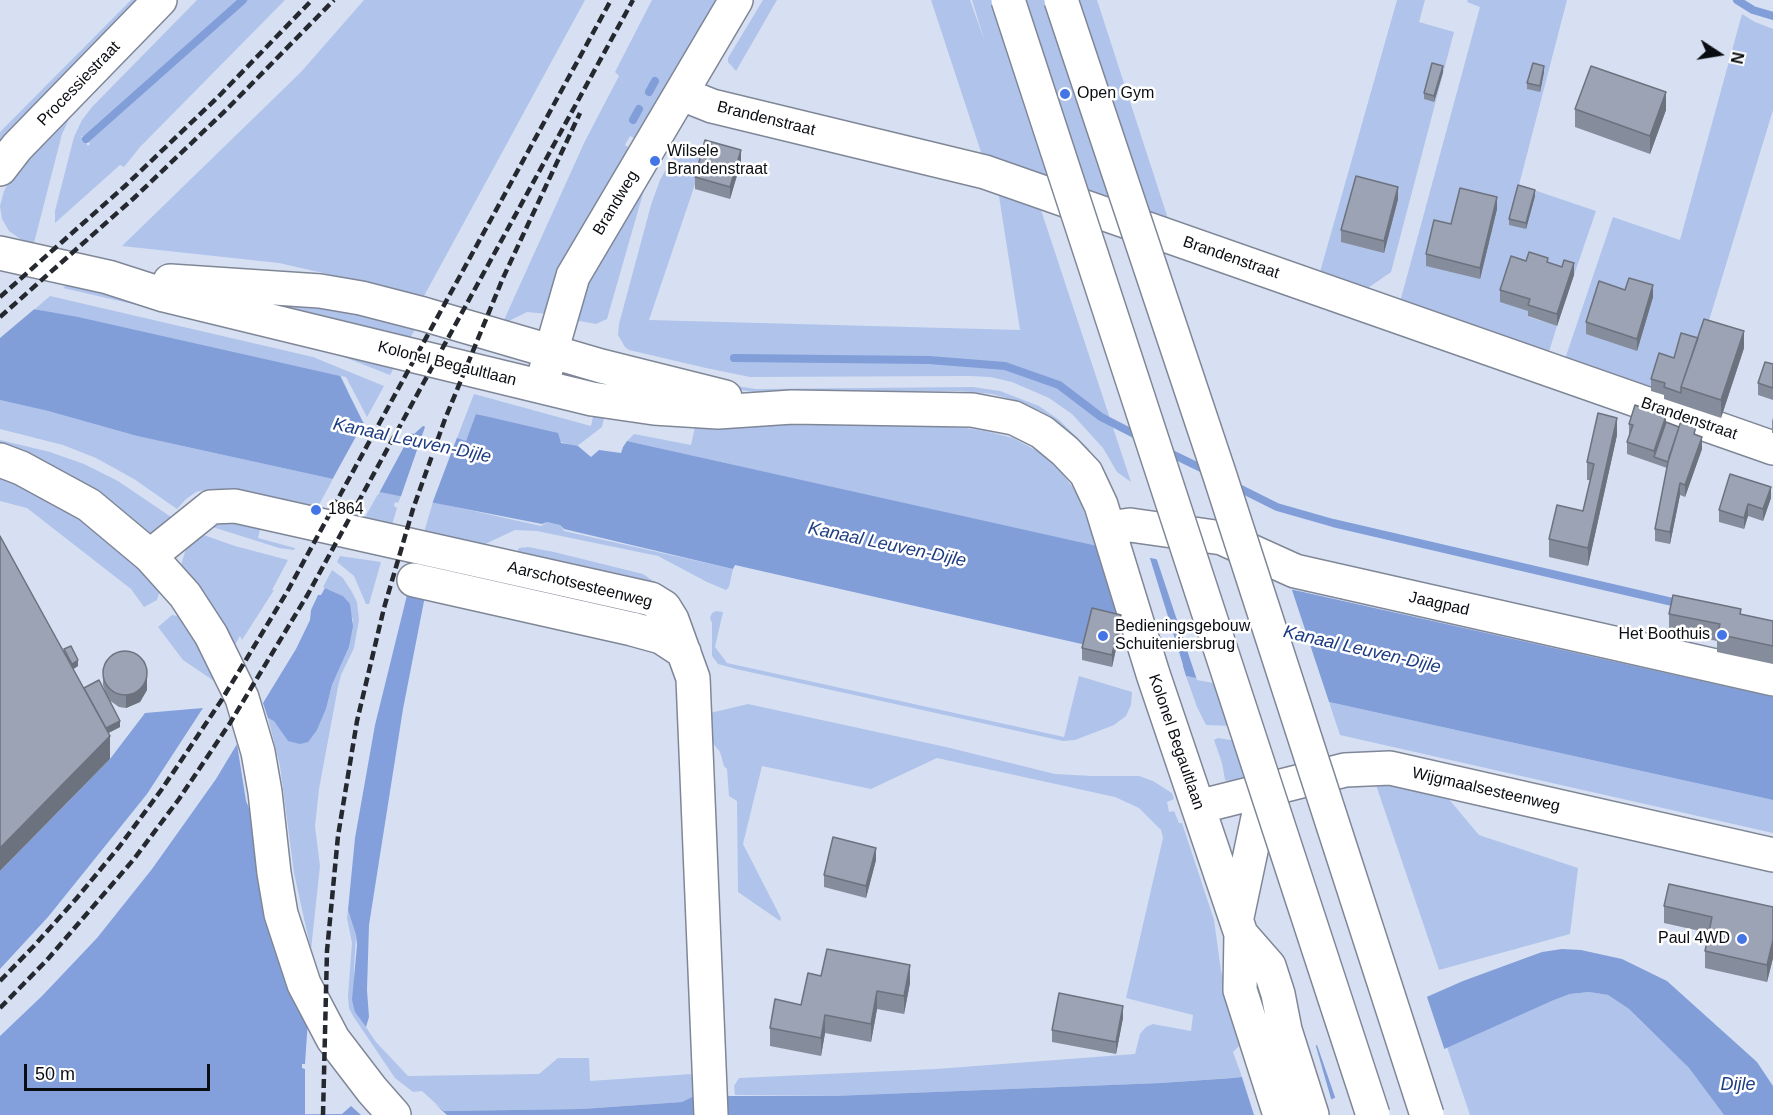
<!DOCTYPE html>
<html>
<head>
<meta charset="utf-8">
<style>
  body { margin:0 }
  #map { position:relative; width:1773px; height:1115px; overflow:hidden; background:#d7e0f2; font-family:Arial,sans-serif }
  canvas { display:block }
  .north { position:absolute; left:1689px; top:24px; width:60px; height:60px; -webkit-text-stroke:4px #fff; paint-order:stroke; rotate:102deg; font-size:16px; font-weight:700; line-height:24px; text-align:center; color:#0a0d12 }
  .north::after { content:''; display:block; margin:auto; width:21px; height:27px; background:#0a0d12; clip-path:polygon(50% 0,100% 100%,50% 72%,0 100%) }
  .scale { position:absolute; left:24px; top:1064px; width:186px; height:27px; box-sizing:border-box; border:3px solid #0a0d12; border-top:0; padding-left:8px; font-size:18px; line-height:21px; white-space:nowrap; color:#0a0d12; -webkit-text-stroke:4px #fff; paint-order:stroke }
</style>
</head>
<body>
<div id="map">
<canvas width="1773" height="1115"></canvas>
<div class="north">N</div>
<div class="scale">50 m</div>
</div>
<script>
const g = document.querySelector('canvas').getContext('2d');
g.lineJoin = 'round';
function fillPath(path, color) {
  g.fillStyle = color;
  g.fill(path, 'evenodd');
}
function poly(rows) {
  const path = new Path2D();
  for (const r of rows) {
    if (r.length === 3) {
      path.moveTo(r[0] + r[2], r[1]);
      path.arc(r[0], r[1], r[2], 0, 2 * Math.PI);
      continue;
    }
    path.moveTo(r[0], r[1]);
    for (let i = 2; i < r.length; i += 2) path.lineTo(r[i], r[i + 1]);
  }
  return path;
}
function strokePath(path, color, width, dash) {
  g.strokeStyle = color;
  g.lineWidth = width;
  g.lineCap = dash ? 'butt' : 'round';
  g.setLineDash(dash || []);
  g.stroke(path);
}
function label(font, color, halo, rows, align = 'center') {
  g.font = font + ' Arial,sans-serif';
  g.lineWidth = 5;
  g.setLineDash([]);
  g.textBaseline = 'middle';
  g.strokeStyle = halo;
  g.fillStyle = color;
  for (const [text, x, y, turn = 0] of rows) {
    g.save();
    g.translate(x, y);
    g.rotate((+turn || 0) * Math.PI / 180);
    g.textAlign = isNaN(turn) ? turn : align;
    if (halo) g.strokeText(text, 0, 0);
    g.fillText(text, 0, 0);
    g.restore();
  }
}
fillPath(poly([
  [131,0,143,0,0,147,0,132],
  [197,0,238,0,83,136,81,136,88,146,90,144,87,140,245,0,285,0,140,147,124,167,120,165,55,223,55,211,74,137,82,120,92,107],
  [364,0,585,0,424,296,279,263,122,246,301,72],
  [652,0,724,0,636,139,630,136,625,145,634,151,549,314,527,312,509,321,504,320,585,141,619,76,615,72],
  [763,0,777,0,736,71,728,62,728,58],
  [931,0,970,0,985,42,972,0,1097,0,1172,231,983,158],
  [1397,0,1425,0,1419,22,1454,32,1391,272,1365,290,1320,272],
  [1468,0,1567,0,1519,185,1596,211,1574,275,1530,311,1529,317,1557,326,1547,358,1400,302,1480,7,1467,2],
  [1742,14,1755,22,1773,29,1773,110,1704,337,1651,391,1563,365,1613,217,1680,240],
  [70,117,62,134,34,243,22,240,9,231,2,219,0,206,4,191,16,170],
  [691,146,707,149,649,320,1020,330,998,190,1037,198,1131,482,1117,472,1103,448,1072,414,1049,398,1012,382,990,377,970,376,750,377,706,368,629,350,625,347,618,335,619,324,651,205,660,180,678,147],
  [646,183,607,319,596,324,574,320,581,289],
  [69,283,398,360,390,375,316,346,63,288],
  [228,295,420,321,406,345],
  [50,296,313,357,384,386,367,417,346,377,341,376,348,391,35,309],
  [723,384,756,389,973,387,1000,391,1039,406,1059,420,1088,448,1100,466,1074,436,1049,415,1021,402,992,394,959,391,763,393,716,387],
  [474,394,591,426,595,408,606,410,602,427,576,447,477,414,466,441,457,438],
  [0,400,48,411,137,436,333,479,315,512,208,489,196,492,186,499,177,509,134,479,96,458,63,445,0,429],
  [697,418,882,423,966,428,985,431,1013,438,1041,453,1062,473,1077,493,1097,547,627,441,634,434,691,445],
  [0,440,50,452,84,464,118,481,177,521,151,534,123,511,85,485,0,446],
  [0,476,51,499,113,541,160,590,157,600,144,607,131,589,27,508,0,501],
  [379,492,401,496,398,503,395,502,394,506,397,508,392,525,364,519],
  [433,502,541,526,547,522,560,525,564,531,733,569,729,587,726,590,707,582,658,556,537,531,515,530,483,545,424,532],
  [217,517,261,526,258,538,295,548,294,550,279,548,203,524],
  [198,533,235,546,288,560,272,590,274,590,242,640,240,636,235,645,181,565,187,545],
  [528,547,554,552,643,574,656,583,516,554,519,548],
  [340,556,381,562,369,604,366,604,354,576,337,562],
  [332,570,343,578,352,592,357,602,359,620,354,648,341,675,338,687,319,789,315,826,320,866,311,950,294,873,280,766,268,718,274,720,288,741,317,730,326,709,332,685,349,647,353,620,343,596,323,587],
  [716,611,723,612,715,647,727,663,1064,737,1079,676,1132,692,1131,705,1126,716,1114,725,1075,740,1063,741,736,669,718,664,712,656,712,623,710,618,712,613],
  [172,615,183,617,218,675,214,681,183,660,158,627],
  [1186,676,1214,679,1232,726,1206,725,1197,707],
  [1329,702,1773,800,1773,833,1340,735],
  [748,704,946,747,1055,774,1092,776,1139,776,1153,781,1167,790,1172,793,1174,799,1167,802,1169,812,1174,811,1179,823,1182,823,1214,920,1221,971,1242,1043,1233,1052,1242,1077,1161,1083,833,1096,735,1095,734,1086,739,1078,936,1069,1135,1054,1140,1034,1146,1027,1153,1024,1191,1031,1193,1015,1126,998,1163,838,1161,830,1139,808,1115,797,937,758,871,789,762,766,743,844,781,918,780,921,738,892,737,801,729,796,727,769,724,766,720,752,711,741,710,713],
  [1218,738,1237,741,1245,777,1232,782,1225,780,1222,763,1214,740],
  [1375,782,1447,797,1479,835,1578,868,1570,934,1439,970],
  [348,910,356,935,354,970,355,1011,376,1042,408,1076,539,1074,558,1058,589,1058,590,1081,692,1074,694,1096,682,1102,582,1109,444,1111,422,1091,413,1092,395,1078,353,1016,349,1008,348,996,352,943,347,918],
  [1589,992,1608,995,1629,1009,1689,1068,1724,1115,1470,1115,1447,1047,1554,1000,1570,994]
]), '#b0c3ea');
fillPath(poly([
  [409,587,426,591,403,709,369,925,367,990,369,1017,366,1027,355,1012,352,1000,357,945,356,935,348,910,355,838,375,725],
  [325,588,343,596,350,604,353,626,349,647,332,685,326,709,317,730,308,742,300,744,288,741,274,721,268,718,263,703,296,649,310,620,311,610,318,595,321,595],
  [203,708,147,794,48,917,0,969,0,871,110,759,145,713],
  [237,744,246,801,251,813,308,1019,305,1064,302,1064,302,1068,305,1069,305,1115,0,1115,0,1036,42,996,97,938,152,869,216,779]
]), '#83a0dc');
fillPath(poly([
  [0,303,78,317,340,376,363,422,414,434,423,426,466,441,476,414,558,433,561,443,578,446,591,457,599,450,621,453,623,447,627,441,1773,697,1773,800,1329,702,1186,676,1175,640,1121,627,1086,645,735,565,733,569,564,529,560,525,547,522,542,524,379,492,333,479,137,436,48,411,0,400],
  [1562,949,1581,950,1622,959,1667,981,1757,1062,1773,1086,1773,1115,1724,1115,1689,1068,1629,1009,1608,995,1589,992,1570,994,1554,1000,1312,1108,1283,1115,213,1115,342,1114,351,1106,435,1104,444,1111,582,1109,682,1102,694,1096,833,1096,1161,1083,1232,1078,1242,1077,1276,1063,1463,981,1542,952]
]), '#819ed9');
fillPath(poly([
  [0,300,1,300,38,306,0,338],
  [365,420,413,430,378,495,331,482],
  [426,424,458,435,432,504,400,499],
  [1103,545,1149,555,1183,665,1180,666,1173,643,1127,631],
  [1156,557,1291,587,1330,705,1197,680],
  [1426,994,1445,1051,1336,1100,1316,1042],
  [1315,1043,1332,1102,1313,1110,1295,1115,1254,1115,1241,1074],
  [432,1101,447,1115,361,1115,351,1106,355,1103]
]), '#d7e0f2');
strokePath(poly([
  [1737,0,1753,10,1773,16],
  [649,92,655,81],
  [633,120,639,109],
  [86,139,243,0],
  [734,358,929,360,1005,366,1059,385,1101,417,1140,437],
  [1166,451,1209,472],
  [1233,485,1277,507,1333,523,1681,604]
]), '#819ed9', 8);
const minor = poly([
  [683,90,697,100,712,106,985,172,1773,448],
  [0,169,17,147,160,0],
  [0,253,108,277,164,295,592,399,654,408,718,412,792,407,972,410,1014,418,1042,432,1065,451,1086,473,1101,505,1153,674,1241,934,1240,990,1280,1115],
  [170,281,320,291,361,298,423,314,601,366,725,397],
  [545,373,573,276,736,0],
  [1108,528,1130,525,1222,538,1295,571,1773,679],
  [150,556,211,507,235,506,651,599,664,607,672,620,693,678,711,1115],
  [414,580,632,629,661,637,684,652],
  [1198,807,1345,770,1390,768,1773,855],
  [1237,917,1260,808,1273,788],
  [1241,934,1269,966,1278,994,1285,1030,1312,1115]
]);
const major = poly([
  [0,460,21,468,89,505,150,556,185,595,211,635,242,698,258,752,265,792,274,873,281,914,304,984,333,1039,372,1090,394,1115]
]);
strokePath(minor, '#7f8797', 36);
strokePath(major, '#7f8797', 36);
strokePath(minor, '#fff', 33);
strokePath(major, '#fff', 33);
strokePath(poly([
  [0,297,125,186,218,97,312,0],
  [0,317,134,198,228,108,334,0],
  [0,981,33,947,76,899,119,847,162,789,221,701,287,592,611,0],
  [0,1008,47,960,134,859,179,799,230,723,308,594,633,0],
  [323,1115,327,951,338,836,357,721,384,608,413,509,445,419,503,278,580,113]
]), '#25282f', 4.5, [9, 4.5]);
const highwayBridge = poly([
  [1008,0,1373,1115],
  [1061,0,1219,473,1427,1115]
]);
strokePath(highwayBridge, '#7f8797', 36, []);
strokePath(highwayBridge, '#fff', 33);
fillPath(poly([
  [1443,72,1434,102,1424,99,1424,93],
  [1544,72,1540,92,1527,89,1527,83],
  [1575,109,1666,110,1650,154,1575,127],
  [741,162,730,199,695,189,695,177],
  [1535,196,1526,229,1509,225,1509,219],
  [1398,199,1384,253,1341,242,1341,230],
  [1497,209,1480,279,1426,266,1426,254,1451,224],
  [1526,261,1548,262,1574,275,1557,326,1528,316,1528,311,1500,302,1500,290],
  [1625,290,1653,297,1637,351,1586,334,1586,322],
  [1698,338,1744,348,1721,418,1664,399,1664,395,1651,391,1651,379,1674,358],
  [1773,364,1773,400,1758,395,1758,383],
  [1773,418,1773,433,1772,433,1772,421],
  [1666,422,1696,435,1702,449,1685,497,1680,495,1670,544,1655,541,1655,529,1667,468,1627,454,1627,442,1629,436,1629,424],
  [1617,435,1588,566,1549,557,1549,539,1583,511,1590,480,1587,480,1587,462],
  [1771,498,1763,521,1748,516,1744,529,1719,522,1719,510],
  [1669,614,1741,614,1773,621,1773,664,1717,652,1717,641,1669,631],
  [1121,627,1112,667,1082,660,1082,648],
  [64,649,78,666,73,669,84,688,106,694,103,685,103,673,147,690,140,702,126,708,119,707,109,700,120,727,108,733,110,759,64,652],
  [876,860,866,898,824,887,824,875],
  [1664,906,1773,907,1773,958,1767,982,1705,968,1705,951,1709,933,1664,923],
  [821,976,910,983,904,1014,877,1009,871,1042,825,1033,821,1056,770,1046,770,1028,801,1005],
  [1123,1018,1116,1054,1052,1042,1052,1030]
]), '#858c9b');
fillPath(poly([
  [1443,66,1443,72,1434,102,1434,96],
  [1544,66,1544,72,1540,92,1540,86],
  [1666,92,1666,110,1650,154,1650,136],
  [741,150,741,162,730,199,730,187],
  [1398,187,1398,199,1384,253,1384,241],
  [1535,190,1535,196,1526,229,1526,223],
  [1497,197,1497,209,1480,279,1480,268],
  [1574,263,1574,275,1557,326,1557,314],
  [1653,285,1653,297,1637,351,1637,339],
  [1744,331,1744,348,1721,418,1721,400],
  [1666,416,1666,428,1654,457,1654,451],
  [1617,418,1617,435,1588,566,1588,548],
  [1702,437,1702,449,1685,497,1685,485],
  [1680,483,1680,495,1670,544,1670,532],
  [1771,487,1771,498,1763,521,1763,509],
  [1748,504,1748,516,1744,529,1744,518],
  [1121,615,1121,627,1112,667,1112,655],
  [78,660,78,666,72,670,72,664],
  [147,678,147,690,140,702,126,708,126,696],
  [120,721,120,727,99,738,99,732],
  [110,736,110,759,0,871,0,848],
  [876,848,876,860,866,898,866,886],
  [1773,940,1773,958,1767,982,1767,965],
  [910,965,910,983,904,1014,904,996],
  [877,991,877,1009,871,1042,871,1024],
  [1123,1006,1123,1018,1116,1054,1116,1042],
  [825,1015,825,1033,821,1056,821,1038]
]), '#6c727e');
const building = poly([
  [1432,63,1443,66,1434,96,1424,93,1432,63],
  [1533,63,1544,66,1540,86,1527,83,1533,63],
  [1591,66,1666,92,1650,136,1575,109,1591,66],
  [705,140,741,150,730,187,695,177,705,140],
  [1356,176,1398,187,1384,241,1341,230,1356,176],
  [1518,185,1535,190,1526,223,1509,219,1518,185],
  [1460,188,1497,197,1480,268,1426,254,1434,220,1451,224,1460,188],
  [1529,252,1548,258,1547,262,1562,267,1564,260,1574,263,1557,314,1528,305,1530,299,1500,290,1511,256,1526,261,1529,252],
  [1629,278,1653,285,1637,339,1586,322,1599,281,1625,290,1629,278],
  [1704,319,1744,331,1721,400,1681,387,1704,319],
  [1681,333,1698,338,1681,387,1681,393,1664,387,1665,383,1651,379,1659,353,1674,358,1681,333],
  [1765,362,1773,364,1773,388,1758,383,1765,362],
  [1635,405,1666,416,1654,451,1627,442,1633,425,1629,424,1635,405],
  [1598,413,1617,418,1588,548,1549,539,1557,505,1583,511,1594,464,1587,462,1598,413],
  [1681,421,1696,426,1694,434,1702,437,1685,485,1680,483,1670,532,1655,529,1669,457,1681,421],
  [1666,422,1679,427,1668,462,1654,457,1666,422],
  [1730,474,1771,487,1763,509,1748,504,1744,518,1719,510,1730,474],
  [0,536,110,736,0,848,0,536],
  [1673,595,1741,609,1740,614,1773,621,1773,646,1717,634,1720,624,1669,614,1673,595],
  [1092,608,1121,615,1112,655,1082,648,1092,608],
  [71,646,78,660,72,664,64,649,71,646],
  [125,673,22],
  [99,680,120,721,106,728,84,688,99,680],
  [833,837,876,848,866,886,824,875,833,837],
  [1669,884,1773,907,1773,940,1767,965,1705,951,1712,917,1664,906,1669,884],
  [827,949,910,965,904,996,877,991,871,1024,825,1015,821,1038,770,1028,775,999,801,1005,808,973,821,976,827,949],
  [1059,993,1123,1006,1116,1042,1052,1030,1059,993]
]);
fillPath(building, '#9ba3b4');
strokePath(building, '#6c727e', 1.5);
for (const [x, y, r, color] of [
  [1065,94,6,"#4375e6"],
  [655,161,6,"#4375e6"],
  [316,510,6,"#4375e6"],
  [1722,635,6,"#4375e6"],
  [1103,636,6,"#4375e6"],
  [1742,939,6,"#4375e6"]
]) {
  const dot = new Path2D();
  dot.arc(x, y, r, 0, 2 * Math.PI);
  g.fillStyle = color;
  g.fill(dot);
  strokePath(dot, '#fff', 2);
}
label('16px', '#0a0d12', '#fff', [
  ["Processiestraat",79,84,-46],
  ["Brandenstraat",766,119,14],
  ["Brandweg",616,203,-59],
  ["Brandenstraat",1231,258,19],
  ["Kolonel Begaultlaan",447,364,14],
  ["Brandenstraat",1689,419,19],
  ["Aarschotsesteenweg",580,585,14],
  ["Jaagpad",1439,604,13],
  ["Kolonel Begaultlaan",1176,742,71],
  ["Wijgmaalsesteenweg",1486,790,13]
]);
label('16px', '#0a0d12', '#fff', [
  ["Open Gym",1077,94],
  ["Wilsele",667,152],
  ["Brandenstraat",667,170],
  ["1864",328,510],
  ["Bedieningsgebouw",1115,627],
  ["Schuiteniersbrug",1115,645],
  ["Het Boothuis",1710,635,"right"],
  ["Paul 4WD",1730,939,"right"]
], 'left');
label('italic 18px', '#1e3c82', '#fff', [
  ["Kanaal Leuven-Dijle",412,441,12],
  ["Kanaal Leuven-Dijle",887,545,12],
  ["Kanaal Leuven-Dijle",1362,650,13],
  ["Dijle",1738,1085]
]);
</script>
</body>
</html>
